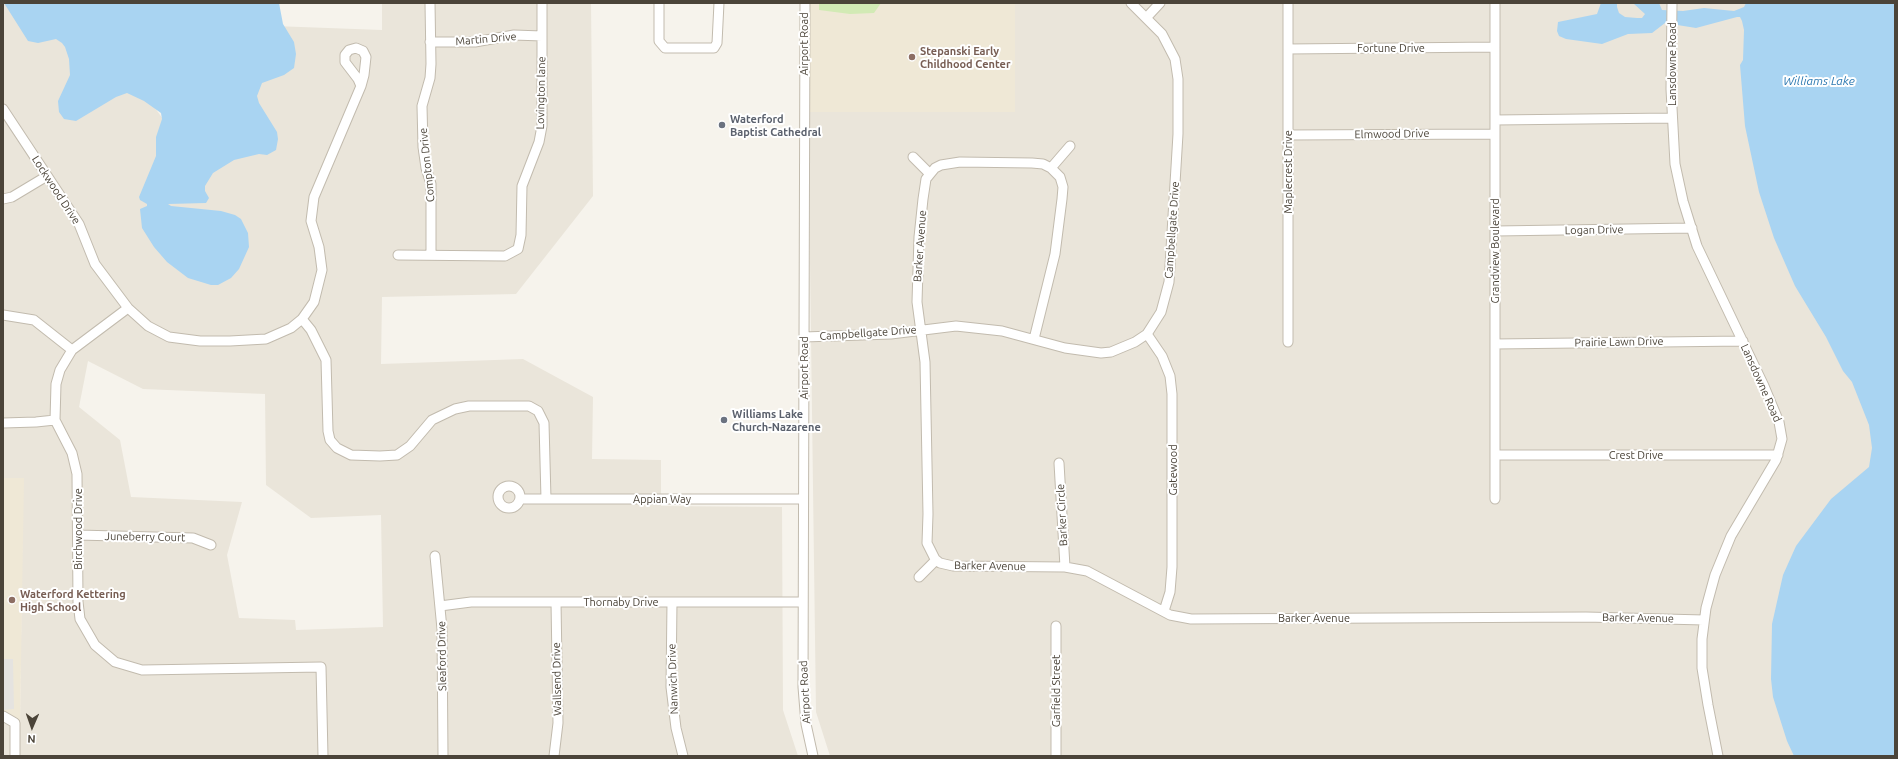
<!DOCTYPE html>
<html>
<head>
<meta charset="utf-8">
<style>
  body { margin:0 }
  #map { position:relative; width:1898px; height:759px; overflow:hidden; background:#f6f3ec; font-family:Ubuntu,sans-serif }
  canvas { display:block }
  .frame { position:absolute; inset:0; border:4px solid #4b4439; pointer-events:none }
  .north { position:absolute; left:12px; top:707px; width:40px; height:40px; -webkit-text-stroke:3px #fff; paint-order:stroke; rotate:182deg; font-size:11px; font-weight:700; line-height:16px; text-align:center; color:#4b4439 }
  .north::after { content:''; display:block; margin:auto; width:14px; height:18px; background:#4b4439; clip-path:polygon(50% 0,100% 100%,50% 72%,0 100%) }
</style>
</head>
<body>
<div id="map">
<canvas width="1898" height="759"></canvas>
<div class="frame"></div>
<div class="north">N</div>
</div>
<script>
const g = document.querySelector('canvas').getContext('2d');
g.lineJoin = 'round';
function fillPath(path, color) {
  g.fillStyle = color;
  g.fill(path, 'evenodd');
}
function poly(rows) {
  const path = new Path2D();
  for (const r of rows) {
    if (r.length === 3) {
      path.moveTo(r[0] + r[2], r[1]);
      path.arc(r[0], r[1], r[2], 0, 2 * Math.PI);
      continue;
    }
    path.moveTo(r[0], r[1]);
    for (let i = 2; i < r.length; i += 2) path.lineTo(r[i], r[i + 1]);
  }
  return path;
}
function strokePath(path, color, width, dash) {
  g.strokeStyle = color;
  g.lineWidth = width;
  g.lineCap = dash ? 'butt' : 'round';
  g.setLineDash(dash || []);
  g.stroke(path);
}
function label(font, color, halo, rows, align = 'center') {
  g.font = font + ' Ubuntu,sans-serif';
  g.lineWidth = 4;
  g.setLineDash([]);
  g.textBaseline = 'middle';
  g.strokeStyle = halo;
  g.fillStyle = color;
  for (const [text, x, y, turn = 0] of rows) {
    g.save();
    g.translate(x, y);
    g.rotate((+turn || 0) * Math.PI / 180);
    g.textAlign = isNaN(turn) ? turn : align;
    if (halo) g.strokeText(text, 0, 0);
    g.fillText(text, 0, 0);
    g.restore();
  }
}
fillPath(poly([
  [3,3,78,3,193,160,247,25,382,30,382,3,591,3,593,196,516,294,382,297,381,364,523,359,593,397,592,459,661,460,661,506,782,507,783,710,798,756,3,756,3,723,20,723,23,478,3,478],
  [88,361,143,389,265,394,266,485,311,518,381,515,383,627,296,630,295,620,239,618,227,555,242,502,131,497,120,440,79,407],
  [1015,3,1862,3,1895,170,1895,756,830,756,816,712,808,112,1015,112]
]), '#eae5da');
fillPath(poly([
  [810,3,1015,3,1015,112,808,112],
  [3,478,24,478,20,723,3,723]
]), '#efe8d6');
fillPath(poly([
  [819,3,881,3,874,13,850,14,819,10]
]), '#d2eab5');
fillPath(poly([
  [3,659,13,659,14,709,3,710]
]), '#e5e3e0');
fillPath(poly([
  [4,3,279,3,283,24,294,42,296,54,294,68,284,75,262,83,257,96,259,103,277,132,278,139,276,150,267,155,259,154,234,160,213,173,205,186,205,191,209,198,206,203,168,204,171,206,221,211,235,215,241,219,248,233,249,247,239,269,231,278,218,285,211,285,188,278,167,262,154,247,142,228,140,209,147,206,147,204,140,200,139,197,156,156,156,137,162,119,161,113,144,101,127,93,116,97,76,121,64,119,59,112,58,101,70,75,69,59,65,47,62,43,56,39,38,43,28,41],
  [1601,3,1617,3,1617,7,1619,13,1625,17,1637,18,1642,18,1645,14,1633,3,1659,3,1662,10,1683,11,1704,8,1734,11,1744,7,1746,3,1895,3,1895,756,1794,756,1787,741,1773,697,1771,679,1772,624,1783,575,1796,546,1831,499,1869,467,1872,448,1869,425,1852,382,1843,371,1826,337,1795,286,1774,238,1759,192,1745,126,1740,65,1743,60,1744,30,1742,21,1740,17,1737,17,1696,28,1665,23,1652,33,1628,34,1602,44,1566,39,1559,36,1557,31,1558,22,1597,14]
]), '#a9d4f2');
const minor = poly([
  [430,3,431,64,430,78,422,106,423,147,426,168,431,184,431,255],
  [659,3,659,41,665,48,714,48,717,43,719,3],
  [805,3,803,687,806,724,813,756],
  [1288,3,1288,342],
  [1672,3,1671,89,1675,164,1683,201,1697,246,1764,386,1779,422,1782,439,1776,460,1731,536,1715,575,1706,608,1702,639,1702,668,1708,705,1718,756],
  [1147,17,1160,3],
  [430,42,475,42,514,35,542,36],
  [1288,49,1495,47],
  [3,109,79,224,95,264,128,308,148,326,169,337,200,341,230,341,266,339,291,328,302,319,314,302,322,270,319,247,311,221,314,197,361,86,364,75,366,57,363,51,356,48,349,50,345,55,345,62,358,79,361,86],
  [1495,120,1672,118],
  [1288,135,1495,134],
  [913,157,930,174],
  [1051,168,1070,146],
  [3,199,12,197,47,176],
  [1496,231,1692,228],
  [398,255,505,256,518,249,521,235,522,186,539,142,542,126,542,3],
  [128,308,72,350,60,370,56,384,55,420,72,453,77,474,78,602,80,619,95,645,115,662,142,670,321,667,323,756],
  [3,315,34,320,72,350],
  [302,319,311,330,326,360,328,431,330,440,337,448,351,455,380,456,397,455,410,446,432,420,455,409,469,406,529,406,538,411,544,423,546,499],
  [1147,334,1162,356,1170,376,1172,394,1172,567,1170,592,1164,611],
  [804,337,891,334,956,326,1002,331,1065,348,1101,353,1111,352,1135,342,1147,334,1161,312,1169,282,1178,134,1178,79,1175,59,1162,34,1131,3],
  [1034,339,1055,254,1062,199,1063,187,1060,177,1051,168,1043,164,1032,163,960,162,941,165,935,168,926,179,923,199,919,237,917,302,925,362,928,514,927,543,935,559,940,563,953,566,1065,567,1087,571,1170,615,1191,619,1586,617,1704,620],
  [1495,344,1743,341],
  [3,423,36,422,55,420],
  [1495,455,1778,455],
  [1059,463,1065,567],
  [509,497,11],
  [520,499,803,499],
  [1495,499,1495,3],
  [78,535,193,538,211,545],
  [435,556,442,629,443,756],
  [919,577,936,560],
  [672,602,671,687,676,728,683,756],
  [440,606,471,602,803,602],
  [3,716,15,723,15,756],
  [554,756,558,723,556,602],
  [1056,756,1056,626]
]);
strokePath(minor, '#c2bbae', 11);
strokePath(minor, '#fff', 9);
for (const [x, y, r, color] of [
  [912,57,4,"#8d6e63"],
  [722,125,4,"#6b7280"],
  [724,420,4,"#6b7280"],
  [12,600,4,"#8d6e63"]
]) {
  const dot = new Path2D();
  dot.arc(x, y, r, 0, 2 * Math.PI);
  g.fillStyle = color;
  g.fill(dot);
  strokePath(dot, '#fff', 1.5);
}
label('11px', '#4b4439', '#fff', [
  ["Martin Drive",486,39,-5],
  ["Airport Road",804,44,-90],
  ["Fortune Drive",1391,48],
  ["Lansdowne Road",1672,64,-90],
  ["Lovington lane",541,93,-89],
  ["Elmwood Drive",1392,134,-1],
  ["Compton Drive",427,165,-96],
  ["Maplecrest Drive",1288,172,-90],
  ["Lockwood Drive",56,190,57],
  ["Campbellgate Drive",1172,230,-86],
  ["Logan Drive",1594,230,-1],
  ["Barker Avenue",920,246,-86],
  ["Grandview Boulevard",1495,251,-90],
  ["Campbellgate Drive",868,333,-4],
  ["Prairie Lawn Drive",1619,342,-1],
  ["Airport Road",804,368,-90],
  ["Lansdowne Road",1761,383,66],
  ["Crest Drive",1636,455],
  ["Gatewood",1173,470,-90],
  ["Appian Way",662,499],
  ["Barker Circle",1062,515,-93],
  ["Birchwood Drive",78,529,-90],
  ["Juneberry Court",145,537,1],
  ["Barker Avenue",990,566,1],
  ["Thornaby Drive",621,602],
  ["Barker Avenue",1314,618],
  ["Barker Avenue",1638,618,1],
  ["Sleaford Drive",442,656,-91],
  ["Wallsend Drive",557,679,-91],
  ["Nanwich Drive",673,679,-92],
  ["Garfield Street",1056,691,-90],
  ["Airport Road",805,692,-93]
]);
label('bold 11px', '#785e54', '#fff', [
  ["Stepanski Early",920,51],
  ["Childhood Center",920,64],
  ["Waterford Kettering",20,594],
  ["High School",20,607]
], 'left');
label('bold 11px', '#5b616d', '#fff', [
  ["Waterford",730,119],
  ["Baptist Cathedral",730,132],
  ["Williams Lake",732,414],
  ["Church-Nazarene",732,427]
], 'left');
label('italic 12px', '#2e7ab2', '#fff', [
  ["Williams Lake",1819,81]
]);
</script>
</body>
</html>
